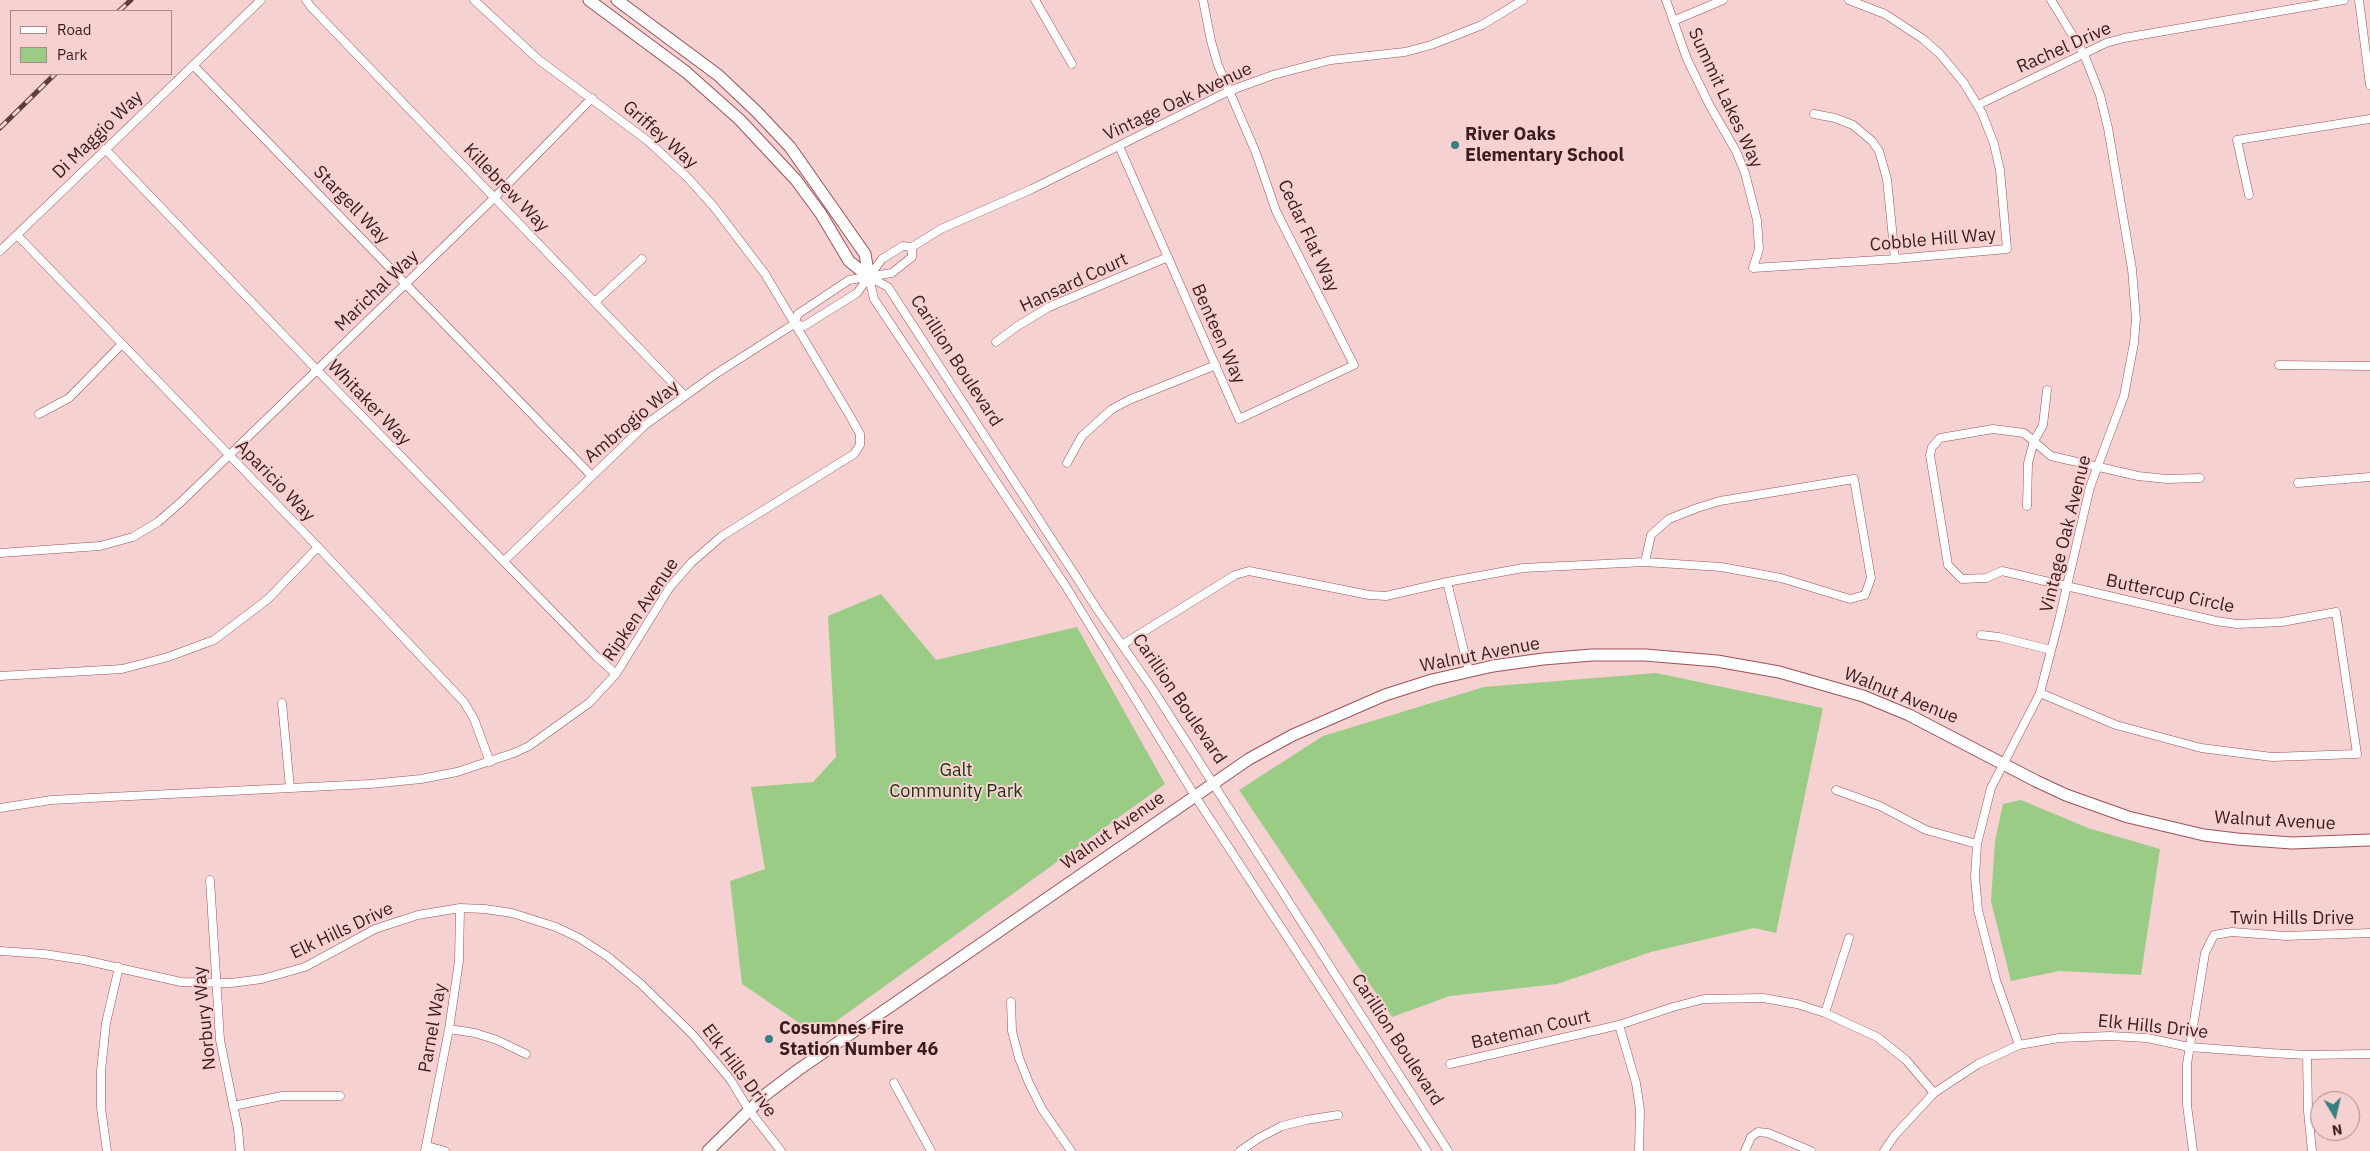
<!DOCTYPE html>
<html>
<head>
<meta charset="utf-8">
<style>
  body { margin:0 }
  #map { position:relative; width:2370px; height:1151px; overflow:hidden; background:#f5d1d1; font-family:"IBM Plex Sans",sans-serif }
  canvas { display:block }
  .legend { position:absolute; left:10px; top:10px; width:162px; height:65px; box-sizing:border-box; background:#f5d1d1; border:1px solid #ab8889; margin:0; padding:6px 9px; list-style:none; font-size:15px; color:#3b1b1d }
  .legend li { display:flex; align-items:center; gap:10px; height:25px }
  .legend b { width:25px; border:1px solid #ab8889 }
  .north { position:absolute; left:2310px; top:1091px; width:50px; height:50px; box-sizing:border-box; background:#f5d1d1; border:1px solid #ab8889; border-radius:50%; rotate:171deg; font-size:14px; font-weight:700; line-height:20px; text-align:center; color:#3b1b1d }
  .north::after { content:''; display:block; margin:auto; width:18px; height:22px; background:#378081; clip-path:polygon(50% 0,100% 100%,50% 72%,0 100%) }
</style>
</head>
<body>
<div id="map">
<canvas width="2370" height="1151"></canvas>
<ul class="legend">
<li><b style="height:6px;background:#fff"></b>Road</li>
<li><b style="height:14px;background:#9bcc86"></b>Park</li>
</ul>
<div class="north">N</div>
</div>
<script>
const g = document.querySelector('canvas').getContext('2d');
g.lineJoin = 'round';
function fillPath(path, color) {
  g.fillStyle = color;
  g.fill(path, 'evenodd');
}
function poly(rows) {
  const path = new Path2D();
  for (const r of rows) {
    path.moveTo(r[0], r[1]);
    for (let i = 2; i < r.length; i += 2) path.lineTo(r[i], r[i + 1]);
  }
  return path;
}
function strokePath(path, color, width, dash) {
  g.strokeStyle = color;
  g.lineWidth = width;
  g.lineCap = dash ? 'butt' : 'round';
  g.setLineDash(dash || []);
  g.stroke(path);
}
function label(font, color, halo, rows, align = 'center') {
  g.font = font + ' "IBM Plex Sans",sans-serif';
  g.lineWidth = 4;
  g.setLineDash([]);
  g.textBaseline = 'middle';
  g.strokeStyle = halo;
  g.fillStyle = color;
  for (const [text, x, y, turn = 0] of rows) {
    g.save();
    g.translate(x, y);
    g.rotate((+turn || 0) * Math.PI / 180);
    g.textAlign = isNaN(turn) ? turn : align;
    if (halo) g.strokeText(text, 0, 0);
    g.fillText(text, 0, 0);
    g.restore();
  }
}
fillPath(poly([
  [881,594,936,660,1077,627,1165,784,817,1035,742,984,730,881,765,869,751,787,813,782,836,757,828,616],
  [1656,673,1823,708,1776,933,1754,928,1651,952,1557,984,1450,996,1392,1017,1239,790,1323,736,1484,687],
  [2021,800,2088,828,2160,849,2141,975,2059,971,2011,981,1991,901,1995,841,2003,804]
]), '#9bcc86');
const street = poly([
  [306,0,311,7,685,396],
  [1035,0,1072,64],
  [1666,0,1687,59,1710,106,1736,151,1745,173,1757,220,1759,249,1753,268,1895,259,2007,249,2000,170,1994,144,1982,113,1964,83,1940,54,1923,39,1885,14,1849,0],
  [2359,0,2370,85],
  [1673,21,1723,0],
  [193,65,591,475],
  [1978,105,2106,43,2124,38,2344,0],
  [1814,114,1835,118,1853,125,1872,141,1879,151,1887,179,1895,259],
  [1119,146,1239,419,1354,365,1276,211,1256,153,1218,65,1211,41,1203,0],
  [105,149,317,370,596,656,616,674],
  [2249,195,2237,140,2370,119],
  [17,235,318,547,464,702,474,719,490,762],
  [0,251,261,0],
  [869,277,888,287,1099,612,1152,688,1448,1151],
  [869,277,874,299,1065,585,1195,796,1427,1151],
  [596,301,642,259],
  [794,324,804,326,857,293,882,259,903,246,912,247,941,229,1032,189,1229,91,1273,75,1331,60,1405,52,1431,45,1482,25,1523,0],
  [996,342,1016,327,1049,307,1168,257],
  [2279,365,2370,366],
  [39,414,69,398,121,345],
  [1067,463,1082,436,1112,409,1129,400,1216,365],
  [2298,483,2370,477],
  [2027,506,2028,463,2034,441,2043,425,2047,390],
  [0,553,100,546,133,537,158,522,181,502,494,198,592,98],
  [504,561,645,425,714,375,794,324,798,314,849,280,892,273,912,257,912,247],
  [1981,635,1999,637,2051,650],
  [1122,645,1235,575,1249,571,1369,595,1386,596,1447,582],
  [1469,671,1447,582,1523,568,1645,562,1721,567,1781,578,1850,599,1865,595,1871,578,1854,479,1720,501,1697,508,1669,519,1651,535,1645,562],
  [0,676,122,669,168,657,214,640,268,599,318,547],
  [2040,693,2116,725,2201,748,2272,757,2357,754,2336,612,2282,622,2237,624,2216,621,2002,571,1986,578,1962,579,1948,565,1930,455,1932,447,1940,438,1993,429,2024,433,2051,456,2138,476,2167,479,2200,478],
  [282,703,290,788],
  [1836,790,1880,806,1926,830,1977,844],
  [0,808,51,800,370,784,421,779,457,772,514,753,529,746,589,703,616,674,670,587,692,562,722,536,854,454,860,445,860,434,850,416,765,274,714,207,688,178,648,141,539,60,474,0],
  [210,880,220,1040,238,1129,240,1151],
  [0,951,44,954,84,960,181,982,231,983,262,979,305,967,375,929,418,915,460,908,485,909,512,913,556,927,579,938,607,956,641,984,693,1035,730,1079,749,1110,781,1151],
  [1011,1002,1012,1031,1019,1058,1029,1083,1042,1109,1071,1151],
  [1825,1013,1849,938],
  [1619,1025,1636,1083,1640,1110,1639,1151],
  [449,1029,475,1033,497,1040,526,1054],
  [2019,1045,1996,980,1978,910,1975,877,1977,844,1991,788,2040,693,2059,620,2090,487,2124,396,2134,343,2136,319,2132,269,2108,128,2100,95,2084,54,2051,0],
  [2307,1055,2308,1111,2312,1151],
  [1450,1064,1619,1025,1673,1007,1704,999,1763,998,1797,1004,1825,1013,1877,1037,1906,1060,1934,1093],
  [894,1083,931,1151],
  [233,1106,282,1096,340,1096],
  [427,1146,445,1151],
  [107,1151,101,1108,101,1071,106,1023,119,967],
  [425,1151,449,1029,459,961,460,908],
  [1240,1151,1259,1138,1282,1126,1306,1120,1338,1115],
  [1745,1151,1751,1137,1758,1132,1768,1133,1811,1151],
  [1884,1151,1895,1135,1934,1093,1978,1064,2019,1045,2059,1038,2110,1036,2147,1038,2189,1047,2270,1053,2307,1055,2370,1054],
  [2193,1151,2187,1105,2187,1064,2205,953,2214,935,2232,932,2286,936,2370,933]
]);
const secondary = poly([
  [589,0,686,72,740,120,796,180,821,214,849,261,869,277],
  [617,0,718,75,757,112,790,147,865,254,869,277],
  [708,1151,765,1095,798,1070,1249,759,1293,735,1385,695,1432,680,1493,666,1543,659,1592,655,1645,655,1717,661,1779,672,1863,696,1909,715,2036,781,2066,795,2128,817,2204,835,2237,839,2292,843,2370,840]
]);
strokePath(street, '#9d5156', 9);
strokePath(secondary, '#9d5156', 13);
strokePath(street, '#fff', 8);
strokePath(secondary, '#fff', 11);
const rail = poly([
  [119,11,131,0],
  [0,128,55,74]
]);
strokePath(rail, '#5e3d3f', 5);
strokePath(rail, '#f5d1d1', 3, [9]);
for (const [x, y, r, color] of [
  [1455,145,5,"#378081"],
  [769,1039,5,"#378081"]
]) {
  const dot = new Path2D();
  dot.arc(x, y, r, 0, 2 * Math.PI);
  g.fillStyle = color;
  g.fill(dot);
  strokePath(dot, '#f5d1d1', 2);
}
label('18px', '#3b1b1d', '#f5d1d1', [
  ["Rachel Drive",2064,48,-24],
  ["Summit Lakes Way",1725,98,65],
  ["Vintage Oak Avenue",1178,102,-25],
  ["Di Maggio Way",98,135,-44],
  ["Griffey Way",660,135,41],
  ["Killebrew Way",506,188,46],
  ["Stargell Way",351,205,46],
  ["Cedar Flat Way",1308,236,65],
  ["Cobble Hill Way",1933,240,-5],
  ["Hansard Court",1074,283,-25],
  ["Marichal Way",377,291,-44],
  ["Benteen Way",1218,334,66],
  ["Carillion Boulevard",956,361,57],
  ["Whitaker Way",369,403,46],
  ["Ambrogio Way",632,422,-40],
  ["Aparicio Way",275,481,46],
  ["Vintage Oak Avenue",2066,534,-76],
  ["Buttercup Circle",2170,594,12],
  ["Ripken Avenue",641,610,-56],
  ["Walnut Avenue",1480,655,-11],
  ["Walnut Avenue",1901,696,22],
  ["Carillion Boulevard",1179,699,56],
  ["Walnut Avenue",2275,821,3],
  ["Walnut Avenue",1113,831,-35],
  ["Twin Hills Drive",2292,919],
  ["Elk Hills Drive",342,931,-25],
  ["Norbury Way",205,1018,-96],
  ["Elk Hills Drive",2153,1027,6],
  ["Parnel Way",433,1028,-80],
  ["Bateman Court",1531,1030,-13],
  ["Carillion Boulevard",1397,1040,57],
  ["Elk Hills Drive",739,1071,53]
]);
label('bold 18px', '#3b1b1d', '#f5d1d1', [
  ["River Oaks",1465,135],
  ["Elementary School",1465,156],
  ["Cosumnes Fire",779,1029],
  ["Station Number 46",779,1050]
], 'left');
label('18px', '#1c3310', '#f5d1d1', [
  ["Galt",956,771],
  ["Community Park",956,792]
]);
</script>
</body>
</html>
